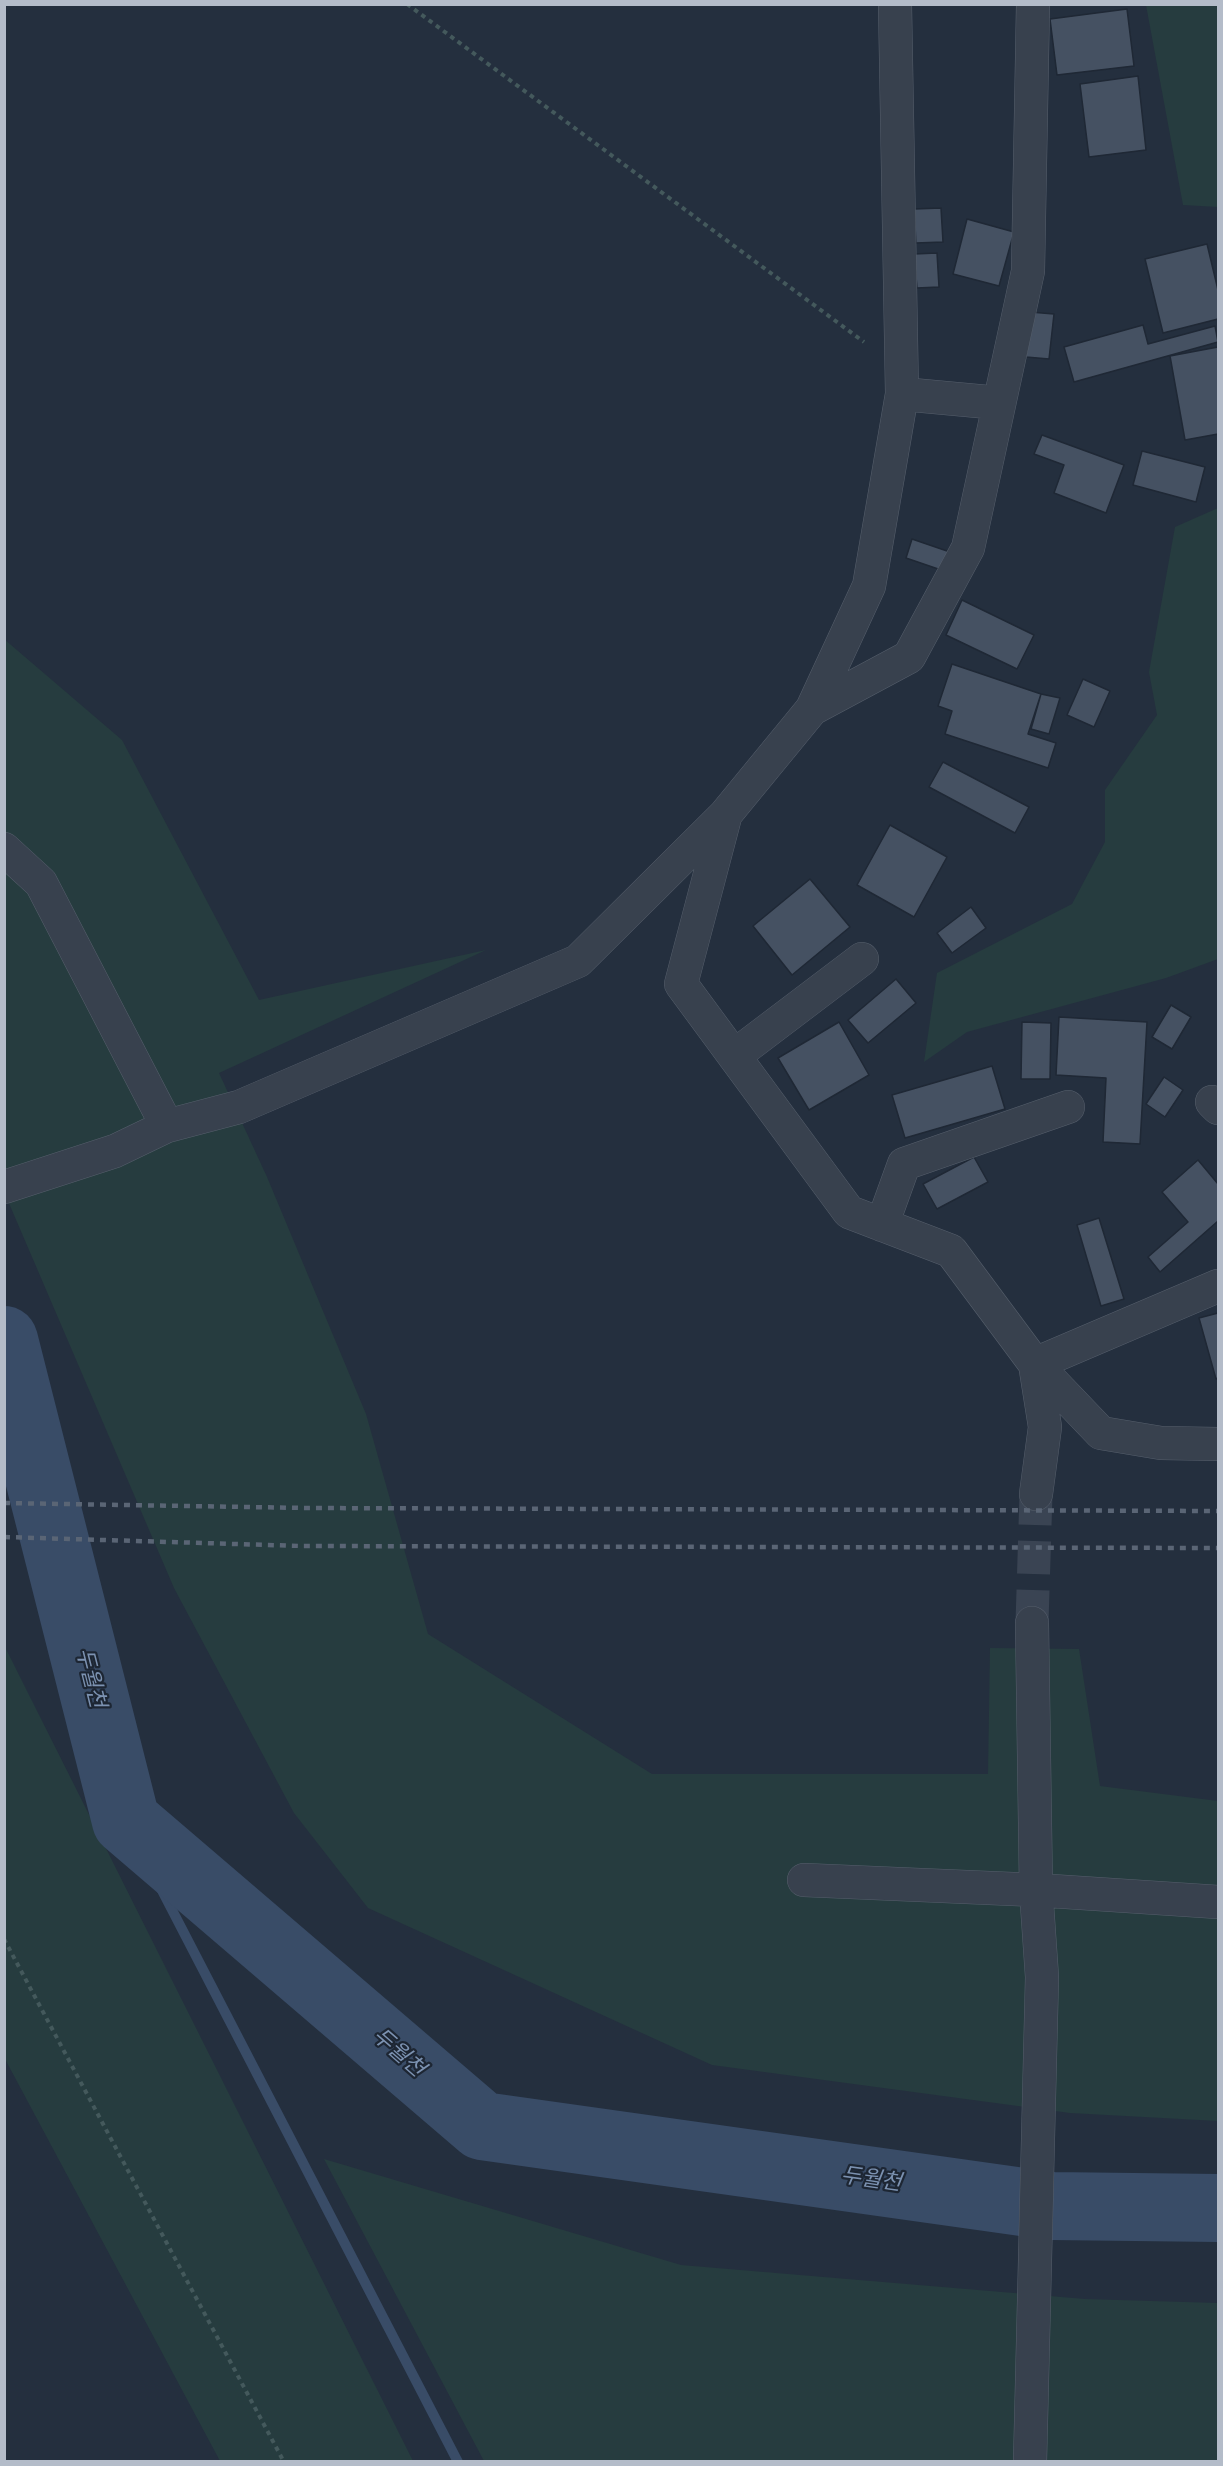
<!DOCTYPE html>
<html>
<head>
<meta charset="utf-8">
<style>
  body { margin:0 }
  #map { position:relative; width:1223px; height:2466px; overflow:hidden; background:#242f3e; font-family:"Space Grotesk",sans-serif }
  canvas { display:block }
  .frame { position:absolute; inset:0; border:6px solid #b4bcc9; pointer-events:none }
</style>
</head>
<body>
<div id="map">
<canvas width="1223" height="2466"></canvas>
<div class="frame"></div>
</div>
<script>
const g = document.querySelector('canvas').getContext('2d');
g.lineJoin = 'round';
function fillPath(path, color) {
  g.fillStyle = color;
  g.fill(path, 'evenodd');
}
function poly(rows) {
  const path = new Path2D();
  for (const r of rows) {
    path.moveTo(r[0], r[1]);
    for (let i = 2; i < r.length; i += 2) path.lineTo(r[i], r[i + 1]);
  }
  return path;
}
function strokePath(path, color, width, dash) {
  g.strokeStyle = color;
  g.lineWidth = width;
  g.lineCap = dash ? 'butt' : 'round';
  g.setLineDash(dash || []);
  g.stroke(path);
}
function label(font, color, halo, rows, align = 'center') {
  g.font = font + ' "Space Grotesk","Noto Sans KR",sans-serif';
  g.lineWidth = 4.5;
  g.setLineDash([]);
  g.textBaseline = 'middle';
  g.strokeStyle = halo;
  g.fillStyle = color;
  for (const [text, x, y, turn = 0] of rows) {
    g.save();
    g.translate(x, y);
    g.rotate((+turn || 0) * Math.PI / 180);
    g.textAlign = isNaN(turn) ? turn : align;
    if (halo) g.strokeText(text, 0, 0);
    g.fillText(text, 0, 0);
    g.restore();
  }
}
fillPath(poly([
  [1146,5,1218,5,1218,207,1183,205],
  [1218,508,1218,959,1166,978,967,1032,924,1062,937,973,1072,904,1105,842,1105,790,1157,715,1149,672,1175,527],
  [4,639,122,740,259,1000,486,950,219,1073,267,1177,366,1414,428,1634,652,1774,988,1774,990,1648,1079,1649,1100,1786,1218,1801,1218,2121,1070,2113,712,2065,368,1908,294,1813,174,1588,5,1194],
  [4,1647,5,1647,413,2461,220,2461,5,2059],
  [324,2159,681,2265,1085,2299,1218,2303,1218,2461,484,2461]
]), '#263c3f');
strokePath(poly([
  [126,1821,458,2462]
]), '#394c67', 10);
strokePath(poly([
  [4,1340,126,1821,482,2126,1051,2206,1218,2208]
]), '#394c67', 68);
const building = poly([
  [1127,9,1134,66,1057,75,1050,19,1127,9],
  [1138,76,1146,150,1089,157,1080,84,1138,76],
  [941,208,943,242,916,243,914,209,941,208],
  [967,219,1014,232,999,286,953,274,967,219],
  [1207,244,1218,290,1218,319,1163,333,1145,259,1207,244],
  [937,253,939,287,917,288,914,254,937,253],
  [1030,312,1054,314,1049,359,1026,357,1030,312],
  [1143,325,1148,344,1215,326,1218,342,1074,382,1064,347,1143,325],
  [1218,347,1218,434,1185,440,1170,356,1218,347],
  [1042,435,1124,465,1106,513,1054,493,1064,465,1034,454,1042,435],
  [1142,451,1205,467,1196,502,1133,485,1142,451],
  [912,539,950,552,944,571,906,558,912,539],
  [962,600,1034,635,1017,669,946,635,962,600],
  [952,664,1041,694,1028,734,1056,743,1048,768,945,734,952,711,938,706,952,664],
  [1083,679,1110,691,1094,727,1067,715,1083,679],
  [1041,694,1060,698,1049,734,1031,729,1041,694],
  [943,762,1029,807,1015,833,929,787,943,762],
  [890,825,947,857,914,917,857,885,890,825],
  [810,879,850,927,792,975,753,926,810,879],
  [971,907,986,928,952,953,937,933,971,907],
  [896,979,916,1003,868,1043,848,1020,896,979],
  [1171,1005,1191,1017,1172,1049,1152,1037,1171,1005],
  [1059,1017,1147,1022,1140,1144,1103,1142,1106,1078,1056,1075,1059,1017],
  [839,1022,869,1075,809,1110,778,1058,839,1022],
  [1022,1022,1051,1023,1050,1079,1021,1079,1022,1022],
  [992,1066,1005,1109,905,1138,892,1095,992,1066],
  [1164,1077,1183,1090,1165,1117,1146,1104,1164,1077],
  [974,1157,988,1182,937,1209,923,1184,974,1157],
  [1198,1160,1218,1184,1218,1221,1160,1272,1148,1257,1188,1222,1162,1192,1198,1160],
  [1099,1218,1124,1299,1101,1306,1077,1225,1099,1218],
  [1218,1313,1218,1378,1216,1379,1199,1318,1218,1313]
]);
fillPath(building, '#455162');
strokePath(building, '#1f2835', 1.5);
strokePath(poly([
  [1032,1623,1036,1494]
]), '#3a4453', 33, [33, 16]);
const minor = poly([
  [902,394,999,403],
  [812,709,909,657,968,548,1028,271,1033,4],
  [725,817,681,984,849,1212,951,1251,1035,1364,1101,1433,1161,1443,1218,1444],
  [4,849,41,883,167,1126],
  [734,1056,862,959],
  [1212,1102,1218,1108],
  [4,1187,115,1151,167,1126,239,1107,578,961,725,815,812,709,869,586,902,394,895,4],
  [882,1225,904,1164,1068,1107],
  [1035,1364,1218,1286],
  [1035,1364,1045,1427,1036,1494],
  [804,1880,1036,1890,1218,1902],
  [1030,2462,1042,1977,1036,1890,1032,1623]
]);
strokePath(minor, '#565f6c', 34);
strokePath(poly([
  [407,4,864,342],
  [4,1939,284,2462]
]), '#44595c', 4, [4.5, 4.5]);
strokePath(minor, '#38414e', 33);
strokePath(poly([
  [4,1503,307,1508,1218,1511],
  [4,1537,302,1546,1218,1548]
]), '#5a6575', 4.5, [6, 6]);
label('italic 22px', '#7c92b1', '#1d2633', [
  ["두월천",90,1678,76],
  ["두월천",398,2053,41],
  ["두월천",871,2180,8]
]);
</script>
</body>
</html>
